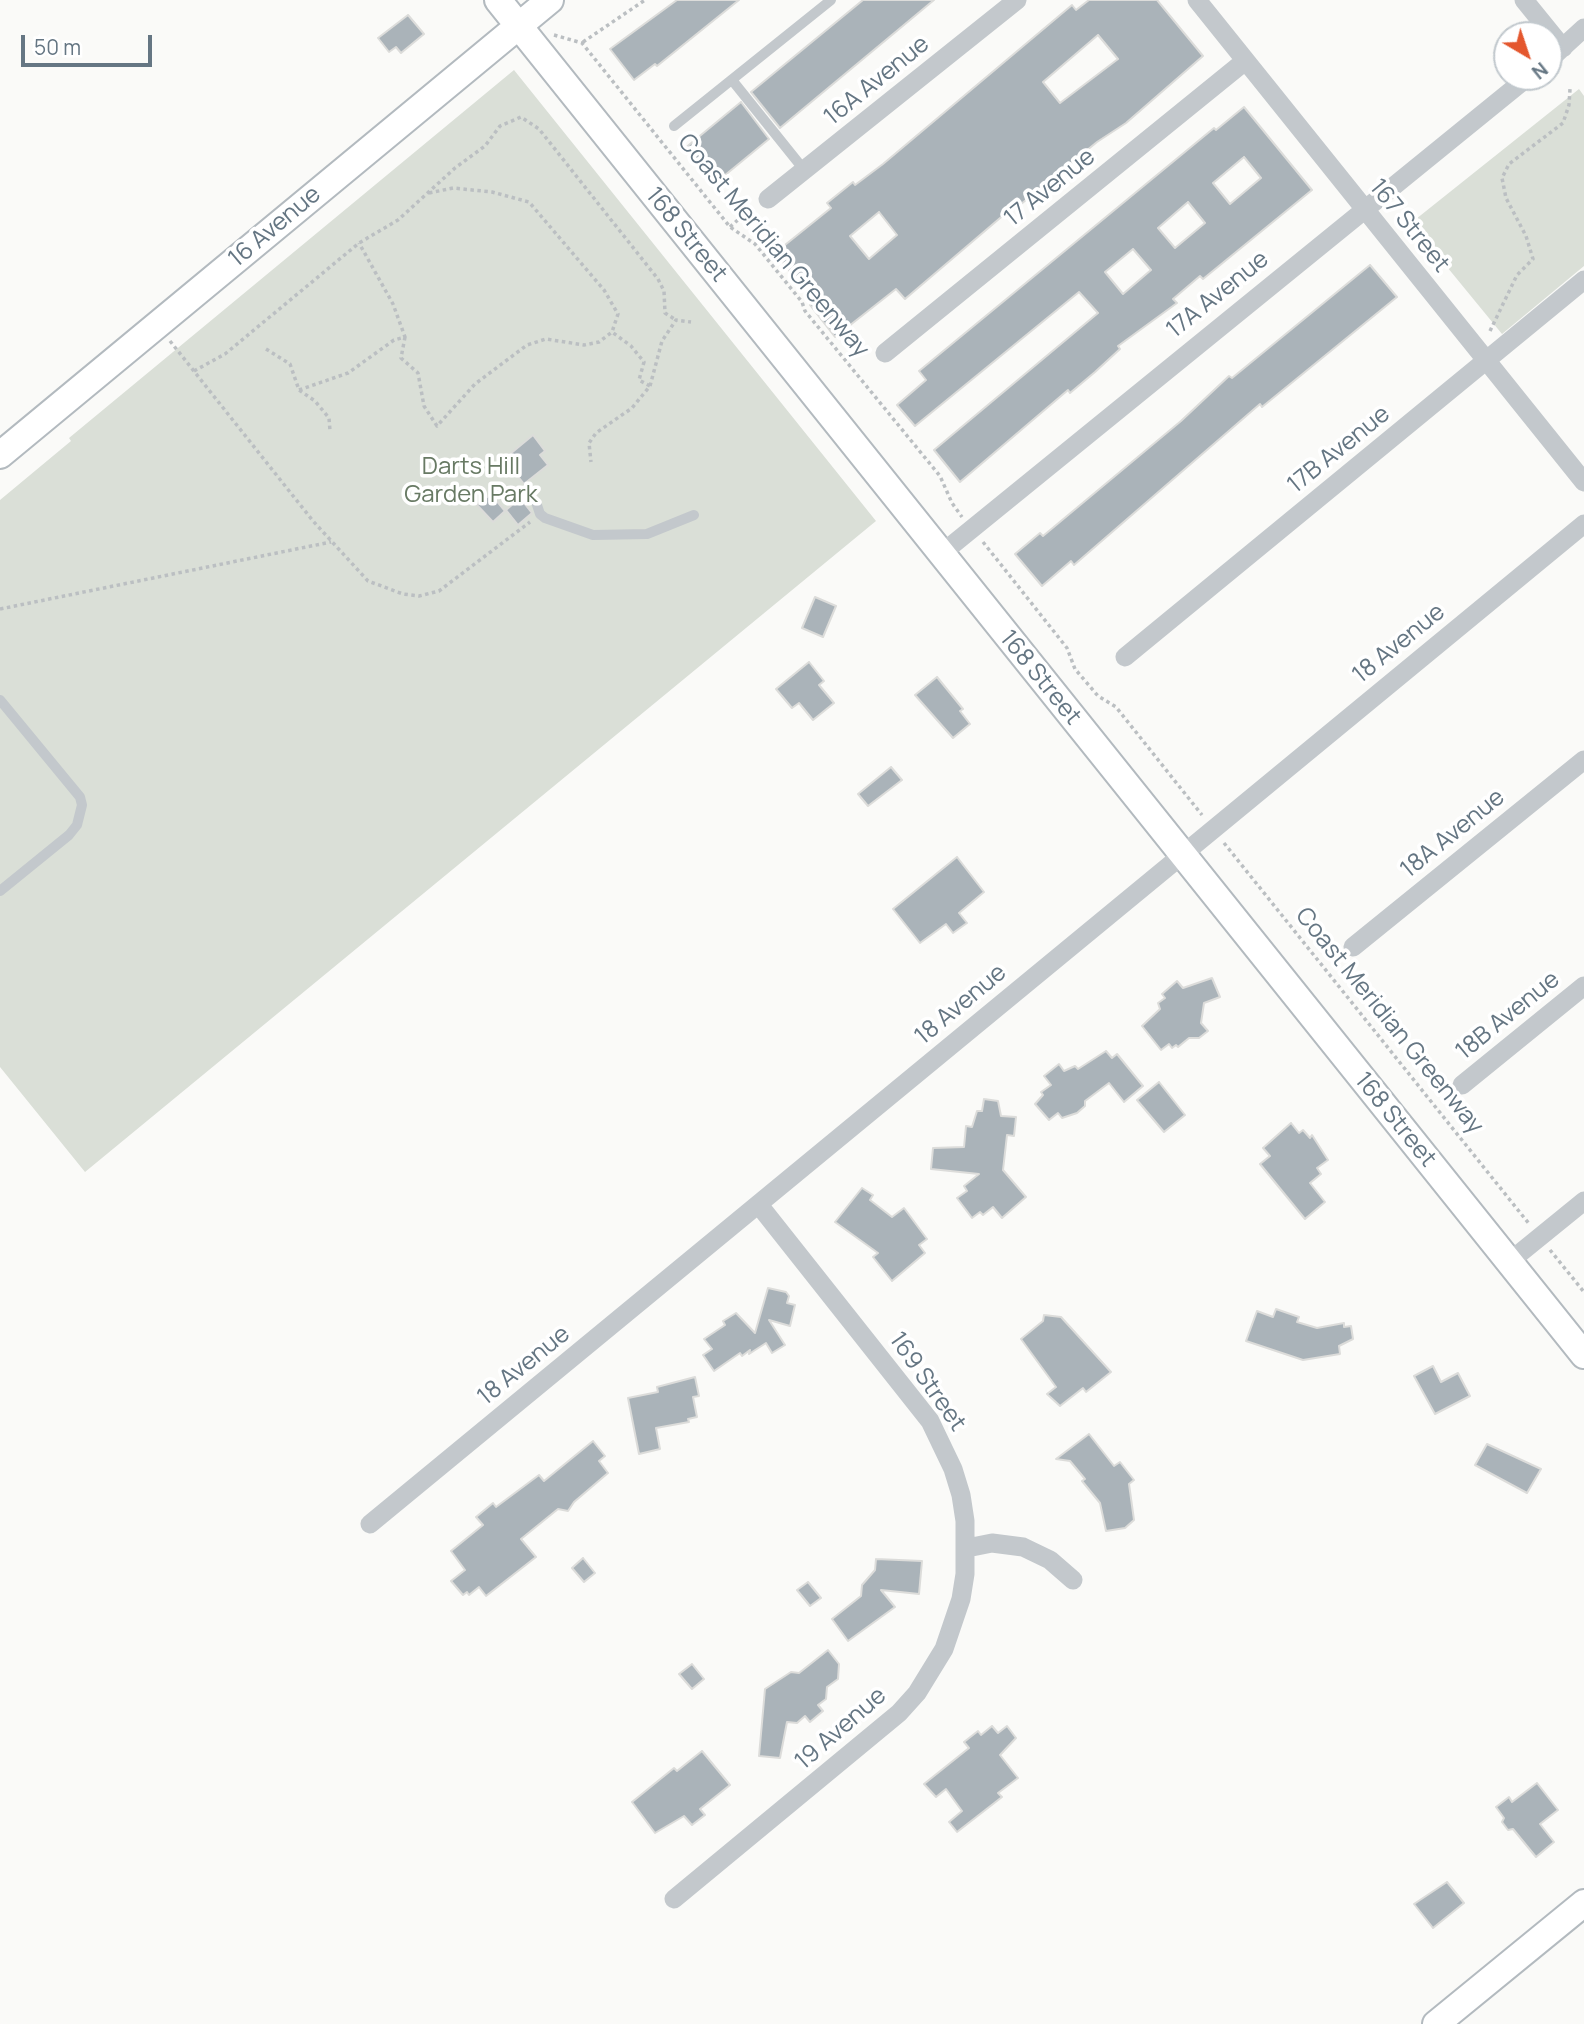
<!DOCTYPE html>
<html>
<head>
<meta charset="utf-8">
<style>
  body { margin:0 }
  #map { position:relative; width:1584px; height:2024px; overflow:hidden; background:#fafaf8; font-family:Manrope,sans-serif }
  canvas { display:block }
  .north { position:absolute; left:1493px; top:21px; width:70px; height:70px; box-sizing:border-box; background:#fff; border:2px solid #c1c8cd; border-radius:50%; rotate:141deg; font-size:19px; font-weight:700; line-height:28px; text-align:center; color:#657683 }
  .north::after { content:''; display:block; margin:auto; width:24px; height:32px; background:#e4572e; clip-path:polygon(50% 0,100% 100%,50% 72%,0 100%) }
  .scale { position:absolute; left:21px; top:35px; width:131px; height:32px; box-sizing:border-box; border:4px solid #657683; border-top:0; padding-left:9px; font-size:21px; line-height:24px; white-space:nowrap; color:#657683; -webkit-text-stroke:5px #fff; paint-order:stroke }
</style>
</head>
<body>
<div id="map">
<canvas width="1584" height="2024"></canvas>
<div class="north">N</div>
<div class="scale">50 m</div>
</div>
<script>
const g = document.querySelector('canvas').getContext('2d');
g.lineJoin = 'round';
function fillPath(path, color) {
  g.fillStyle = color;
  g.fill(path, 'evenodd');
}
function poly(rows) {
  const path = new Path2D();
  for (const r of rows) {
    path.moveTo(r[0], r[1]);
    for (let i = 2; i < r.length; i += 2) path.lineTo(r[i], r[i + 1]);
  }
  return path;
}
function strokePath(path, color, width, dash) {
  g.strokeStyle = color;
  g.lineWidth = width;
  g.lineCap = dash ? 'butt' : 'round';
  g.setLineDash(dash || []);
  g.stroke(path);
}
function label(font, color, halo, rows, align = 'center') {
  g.font = font + ' Manrope,sans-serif';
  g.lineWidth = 7;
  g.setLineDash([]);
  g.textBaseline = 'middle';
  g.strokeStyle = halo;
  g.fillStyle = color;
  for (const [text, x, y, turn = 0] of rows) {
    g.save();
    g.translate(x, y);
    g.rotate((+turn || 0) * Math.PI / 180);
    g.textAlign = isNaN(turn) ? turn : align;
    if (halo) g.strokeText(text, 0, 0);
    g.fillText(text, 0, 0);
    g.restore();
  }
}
fillPath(poly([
  [514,70,876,521,85,1172,0,1067,0,500,71,441,69,438],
  [1579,89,1584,96,1584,266,1502,334,1411,223]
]), '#dadfd7');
const building = poly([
  [677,0,739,0,657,66,655,64,634,80,610,49,677,0],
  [863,0,934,0,780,128,751,92,863,0],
  [1089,0,1157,0,1203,56,1126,123,1097,142,1015,209,1013,207,905,299,896,289,835,337,810,305,814,302,775,253,831,208,827,203,853,182,855,185,883,164,1072,5,1076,10,1089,0],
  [1098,35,1118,59,1060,103,1043,82,1098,35],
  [879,212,897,235,869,259,850,236,879,212],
  [408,15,424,34,401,53,396,47,389,52,378,38,408,15],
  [741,102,769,139,713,185,684,149,741,102],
  [1244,107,1312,190,1203,279,1200,276,1173,299,1177,303,1118,346,1120,349,1095,372,1070,393,1068,390,960,482,934,450,1098,313,1079,292,915,426,897,405,926,380,919,371,1214,128,1216,130,1244,107],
  [1244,157,1261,178,1230,204,1213,183,1244,157],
  [1188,202,1205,223,1175,248,1158,228,1188,202],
  [1133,249,1151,270,1123,294,1105,272,1133,249],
  [1370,265,1397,297,1262,407,1260,404,1074,565,1071,561,1042,586,1015,554,1040,533,1043,536,1181,421,1229,376,1232,378,1370,265],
  [533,435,545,451,540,455,548,465,524,484,504,459,533,435],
  [491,494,505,511,493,522,477,505,491,494],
  [520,498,532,513,518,525,506,510,520,498],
  [815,597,836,606,823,637,802,628,815,597],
  [809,662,824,681,819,685,834,703,813,720,799,703,792,708,776,689,809,662],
  [937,677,963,709,960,711,970,724,953,738,915,695,937,677],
  [891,767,902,780,868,806,858,794,891,767],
  [957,857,984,892,959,913,967,923,953,933,946,924,920,943,893,909,957,857],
  [1212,978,1220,997,1204,1003,1201,1023,1208,1031,1199,1038,1189,1038,1178,1047,1176,1045,1172,1048,1169,1044,1161,1050,1142,1026,1160,1009,1158,1003,1165,998,1162,994,1177,981,1183,988,1212,978],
  [1106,1051,1112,1058,1117,1054,1143,1086,1124,1102,1109,1083,1085,1101,1085,1106,1077,1113,1062,1118,1058,1113,1049,1120,1035,1104,1043,1095,1041,1092,1051,1085,1044,1076,1059,1064,1064,1071,1075,1066,1078,1069,1106,1051],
  [1159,1082,1185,1115,1164,1132,1137,1100,1159,1082],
  [984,1099,998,1101,1001,1116,1016,1117,1014,1136,1007,1135,1003,1170,1026,1197,1002,1218,993,1207,983,1215,980,1212,972,1218,957,1198,967,1191,964,1186,979,1174,931,1169,933,1148,964,1147,966,1126,972,1127,977,1111,982,1111,984,1099],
  [1291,1123,1299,1133,1303,1130,1310,1138,1312,1135,1328,1160,1317,1168,1321,1174,1310,1183,1325,1202,1305,1219,1260,1164,1270,1156,1263,1148,1291,1123],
  [862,1188,873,1195,870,1200,892,1217,904,1208,927,1239,919,1245,925,1253,892,1281,873,1257,878,1253,835,1222,862,1188],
  [768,1288,786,1292,789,1296,787,1303,795,1305,790,1326,769,1320,785,1345,772,1353,766,1343,749,1354,750,1350,742,1356,740,1353,714,1371,703,1355,712,1349,704,1339,725,1325,723,1321,736,1313,755,1333,768,1288],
  [1276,1309,1299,1317,1297,1322,1317,1328,1344,1323,1344,1327,1351,1326,1353,1339,1339,1346,1340,1354,1303,1360,1246,1341,1257,1311,1273,1317,1276,1309],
  [1044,1315,1061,1317,1111,1372,1086,1392,1083,1388,1060,1406,1047,1394,1056,1387,1021,1339,1043,1321,1044,1315],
  [1433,1366,1441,1382,1458,1373,1470,1396,1435,1414,1414,1376,1433,1366],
  [695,1377,699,1396,693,1397,697,1417,688,1419,689,1422,656,1428,660,1449,639,1454,628,1398,658,1392,657,1387,695,1377],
  [1089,1434,1114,1466,1120,1462,1134,1480,1129,1484,1134,1520,1125,1528,1106,1531,1100,1503,1082,1481,1085,1479,1070,1461,1056,1459,1089,1434],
  [593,1441,605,1456,599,1461,608,1473,574,1502,568,1511,558,1509,521,1539,536,1557,486,1596,479,1587,469,1595,467,1592,463,1595,451,1581,465,1570,451,1551,483,1525,476,1517,493,1503,496,1507,539,1475,544,1481,593,1441],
  [1487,1444,1541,1469,1527,1493,1475,1465,1487,1444],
  [583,1558,595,1573,584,1582,572,1568,583,1558],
  [876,1559,922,1561,919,1594,881,1590,895,1607,848,1641,832,1619,861,1596,862,1585,875,1570,876,1559],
  [808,1582,821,1598,810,1606,797,1590,808,1582],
  [828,1650,839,1664,838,1679,827,1687,826,1699,818,1705,823,1711,810,1722,805,1716,797,1723,787,1722,780,1758,759,1756,765,1689,791,1672,799,1673,828,1650],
  [692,1664,704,1679,692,1689,679,1674,692,1664],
  [992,1726,998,1733,1007,1726,1016,1738,1000,1755,1018,1778,998,1793,1002,1797,957,1832,949,1822,962,1811,946,1789,936,1797,924,1784,969,1748,964,1742,978,1731,981,1735,992,1726],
  [702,1751,730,1785,700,1809,705,1815,692,1825,684,1816,655,1833,632,1802,674,1768,677,1771,702,1751],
  [1537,1783,1558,1810,1540,1824,1554,1842,1536,1857,1513,1829,1508,1830,1502,1822,1504,1818,1496,1807,1509,1797,1512,1802,1537,1783],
  [1447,1882,1464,1903,1433,1928,1414,1904,1447,1882]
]);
fillPath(building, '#aab3b9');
strokePath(building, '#dcdcda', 2);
const secondary = poly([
  [498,0,1584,1355],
  [0,455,550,0],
  [1436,2024,1584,1903]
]);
strokePath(secondary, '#b3babf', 30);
strokePath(poly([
  [554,35,582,43,730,227,755,244,802,302,805,311,940,476,952,503,962,517],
  [583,42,645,0],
  [429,193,453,188,492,192,529,202,604,290,618,314,612,332],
  [730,227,740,218],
  [1490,331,1517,275,1533,259,1526,236,1506,198,1502,178,1509,164,1563,123,1569,105,1570,89],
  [405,337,401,358,418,373,424,406,437,426,475,384,527,345,546,339,584,345,599,342,612,332,631,346,644,362,639,380,650,386,632,408,596,433,589,443,591,462],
  [170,341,313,521,368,581,403,594,419,596,439,591,530,522],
  [266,349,290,364,299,390,315,401,329,418,330,431],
  [194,371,225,354,359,243,398,220,455,168,485,146,500,126,521,117,539,129,658,279,664,291,665,313,676,320],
  [650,386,662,341,676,320,691,322],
  [299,390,348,373,394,340,405,337,393,304,359,243],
  [983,542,1067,648,1075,669,1098,696,1116,707,1202,815],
  [0,609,331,542],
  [1224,843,1530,1225],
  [1550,1250,1584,1292]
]), '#bbbfc2', 3.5, [3.5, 3.5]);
strokePath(poly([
  [732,80,805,171],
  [674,126,831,0],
  [537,505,540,514,545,518,593,535,647,534,694,515],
  [0,700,80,797,82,805,77,825,69,835,0,891]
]), '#c3c8cc', 10);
strokePath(poly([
  [1197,0,1584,482],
  [1524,0,1563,48],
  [1549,60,1584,28],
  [768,199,1017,0],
  [885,353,1245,61],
  [941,554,1528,77],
  [1125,657,1584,280],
  [1353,947,1584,760],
  [1462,1085,1584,986],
  [1509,1262,1584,1201],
  [370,1524,1584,524],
  [967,1548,992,1543,1023,1547,1050,1560,1073,1580],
  [674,1899,899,1713,917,1693,944,1649,961,1599,965,1574,965,1521,961,1495,953,1469,930,1421,759,1205]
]), '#c3c8cc', 19);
strokePath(secondary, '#fff', 26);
label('24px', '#657683', '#fff', [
  ["16A Avenue",877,81,-39],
  ["17 Avenue",1050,188,-39],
  ["167 Street",1409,226,51],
  ["16 Avenue",275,227,-40],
  ["168 Street",686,235,51],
  ["Coast Meridian Greenway",773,246,50],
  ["17A Avenue",1218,295,-39],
  ["17B Avenue",1339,450,-39],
  ["18 Avenue",1399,644,-39],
  ["168 Street",1040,678,51],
  ["18A Avenue",1453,834,-39],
  ["18 Avenue",961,1005,-40],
  ["18B Avenue",1508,1016,-39],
  ["Coast Meridian Greenway",1389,1021,51],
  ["168 Street",1395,1120,51],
  ["18 Avenue",524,1366,-39],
  ["169 Street",927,1382,55],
  ["19 Avenue",841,1729,-41]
]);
label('24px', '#687a64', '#fff', [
  ["Darts Hill",471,467],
  ["Garden Park",471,495]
]);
</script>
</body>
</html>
